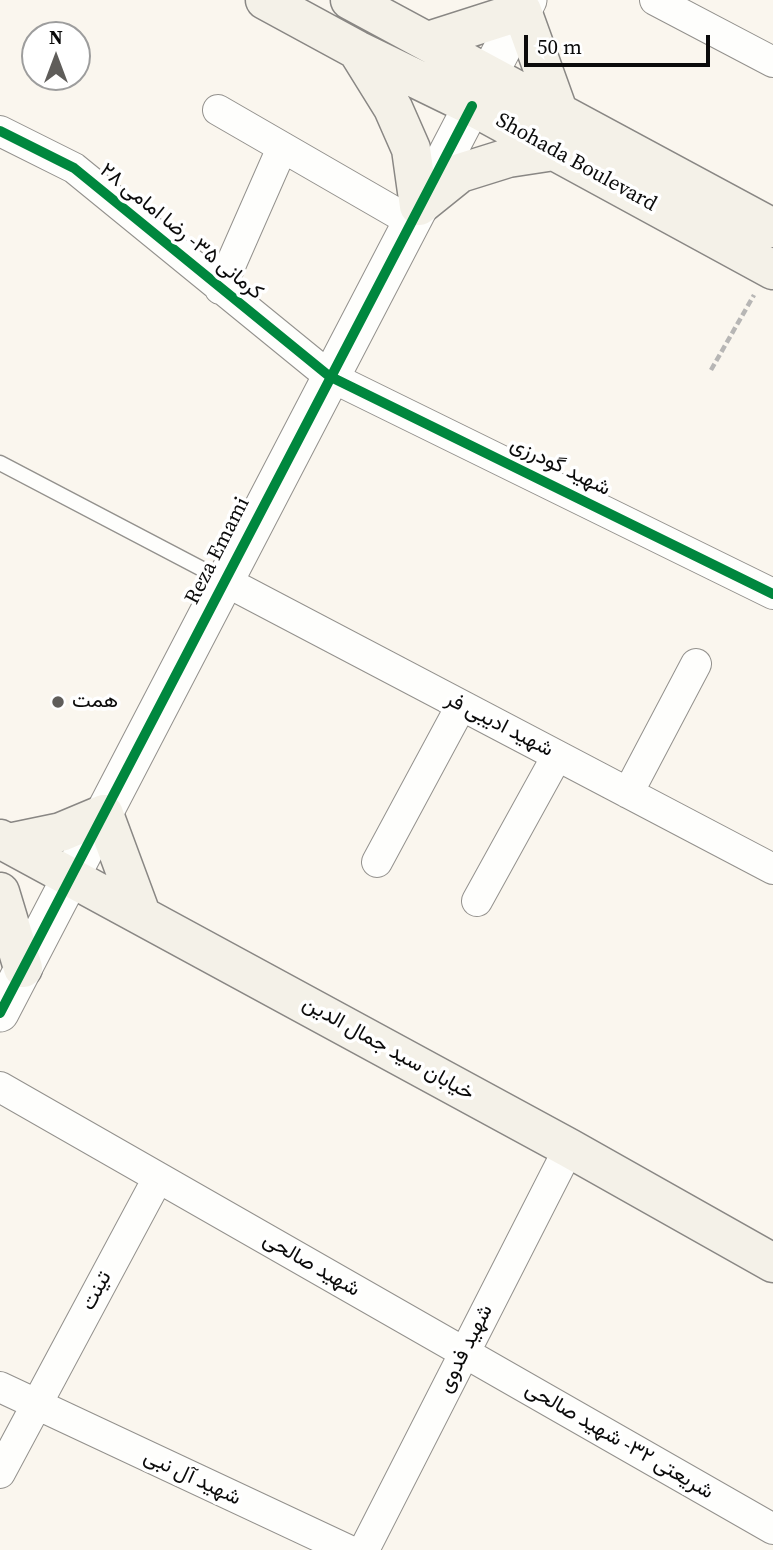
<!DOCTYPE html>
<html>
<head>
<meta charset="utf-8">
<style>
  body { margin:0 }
  #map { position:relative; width:773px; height:1550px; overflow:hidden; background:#faf6ee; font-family:"Source Serif 4",serif }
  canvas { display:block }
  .north { position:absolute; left:21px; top:21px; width:70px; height:70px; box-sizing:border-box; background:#fff; border:2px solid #9d9d9d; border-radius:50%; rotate:0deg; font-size:19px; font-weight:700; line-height:28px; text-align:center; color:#0b0b0b }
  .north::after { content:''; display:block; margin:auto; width:24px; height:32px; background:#5f5d5a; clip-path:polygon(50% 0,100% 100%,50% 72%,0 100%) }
  .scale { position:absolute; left:524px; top:35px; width:186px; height:32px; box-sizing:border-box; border:4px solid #0b0b0b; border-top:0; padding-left:9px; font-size:21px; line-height:24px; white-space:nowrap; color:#0b0b0b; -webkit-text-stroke:5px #fff; paint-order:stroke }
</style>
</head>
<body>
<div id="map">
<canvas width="773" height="1550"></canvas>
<div class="north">N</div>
<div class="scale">50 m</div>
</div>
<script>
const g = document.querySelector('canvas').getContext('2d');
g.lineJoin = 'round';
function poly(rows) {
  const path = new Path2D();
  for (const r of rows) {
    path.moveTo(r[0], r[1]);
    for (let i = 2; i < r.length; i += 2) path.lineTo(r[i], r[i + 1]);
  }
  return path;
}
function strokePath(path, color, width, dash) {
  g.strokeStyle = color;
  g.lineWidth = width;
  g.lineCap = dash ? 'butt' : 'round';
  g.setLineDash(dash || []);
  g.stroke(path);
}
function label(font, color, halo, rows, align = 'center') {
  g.font = font + ' "Source Serif 4",Vazirmatn,serif';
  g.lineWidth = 7;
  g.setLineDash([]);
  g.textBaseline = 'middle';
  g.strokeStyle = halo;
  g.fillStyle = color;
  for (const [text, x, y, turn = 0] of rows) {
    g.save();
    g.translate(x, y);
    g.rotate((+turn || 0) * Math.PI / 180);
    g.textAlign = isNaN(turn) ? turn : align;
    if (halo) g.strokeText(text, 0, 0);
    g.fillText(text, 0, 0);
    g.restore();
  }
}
const service = poly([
  [0,463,225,581]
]);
const minor = poly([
  [655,0,773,62],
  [218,110,412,222],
  [0,131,74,168,329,376,773,594],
  [220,289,282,148],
  [225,581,773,869],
  [628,793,696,664],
  [377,862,461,706],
  [477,901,557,756],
  [0,1087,773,1529],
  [0,1387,348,1550],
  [0,1473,158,1178],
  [364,1550,569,1148]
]);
const tertiary = poly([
  [489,74,528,0],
  [0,1013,472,106]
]);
const secondary = poly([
  [265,0,357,50,472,106,773,270],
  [350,0,773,228],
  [428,41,522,11,558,111],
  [357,50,393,108,411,149,419,206],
  [419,206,460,173,508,158,554,151],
  [0,839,569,1148,773,1263],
  [8,843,61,832,104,814,141,914],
  [0,892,23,968]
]);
strokePath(service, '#93918d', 17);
strokePath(minor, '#93918d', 32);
strokePath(tertiary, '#93918d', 39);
strokePath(secondary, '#898784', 41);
strokePath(poly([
  [711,370,754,295]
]), '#b7b6b5', 4.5, [7, 3.5]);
strokePath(service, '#fefefc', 14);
strokePath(minor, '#fefefc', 30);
strokePath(tertiary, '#fefefc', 37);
strokePath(secondary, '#f4f1e8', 38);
strokePath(poly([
  [0,131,74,168,329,376,773,594],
  [0,1013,472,106]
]), '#00873e', 10);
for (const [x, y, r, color] of [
  [58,702,7,"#5f5d5a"]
]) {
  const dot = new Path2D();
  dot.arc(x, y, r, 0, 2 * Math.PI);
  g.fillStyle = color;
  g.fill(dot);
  strokePath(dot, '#fff', 2.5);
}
label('21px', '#0b0b0b', '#fff', [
  ["Shohada Boulevard",576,163,29],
  ["کرمانی ۳۵- رضا امامی ۲۸",181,232,39],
  ["شهید گودرزی",560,467,26],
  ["Reza Emami",218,551,-63],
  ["شهید ادیبی فر",499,725,27],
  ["خیابان سید جمال الدین",388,1049,29],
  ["شهید صالحی",311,1265,30],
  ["تینت",97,1291,-62],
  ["شهید فدوی",466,1349,-63],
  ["شریعتی ۳۲- شهید صالحی",619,1441,30],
  ["شهید آل نبی",192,1478,25]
]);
label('21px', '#0b0b0b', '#fff', [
  ["همت",72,702]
], 'left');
</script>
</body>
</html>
